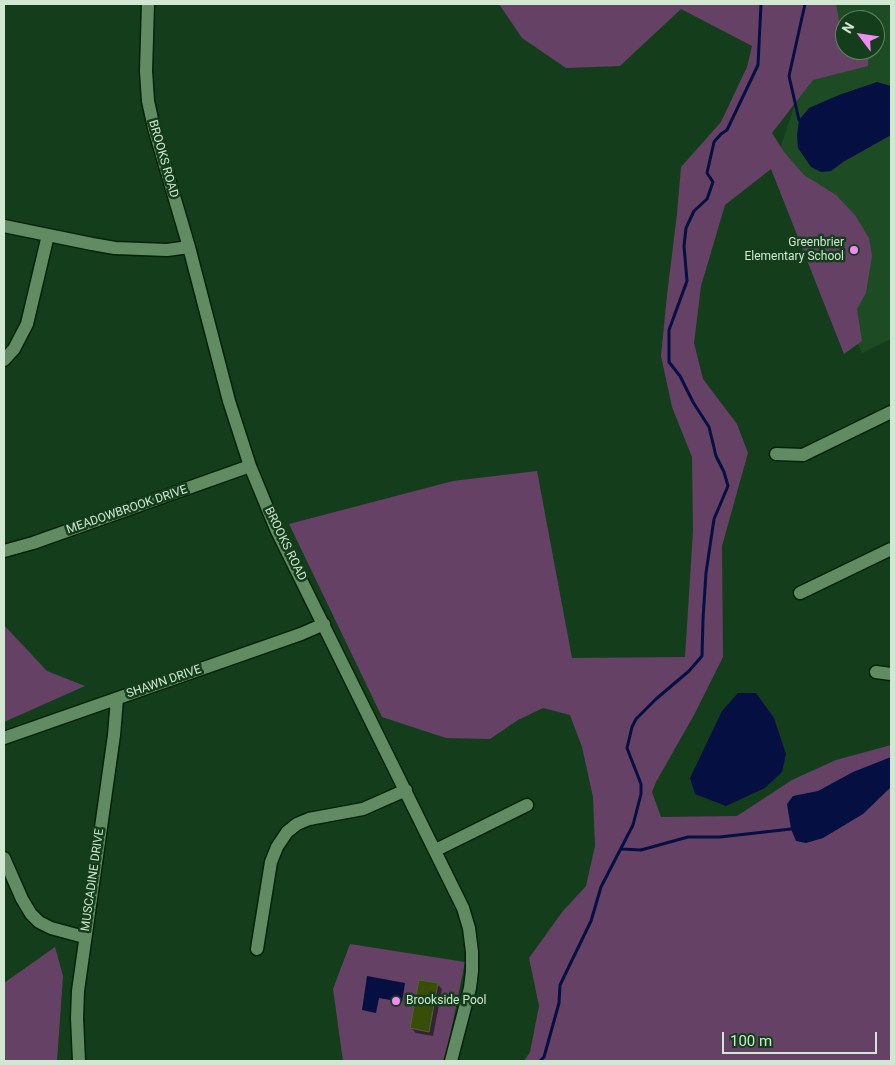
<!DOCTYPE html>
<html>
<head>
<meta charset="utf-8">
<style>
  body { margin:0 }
  #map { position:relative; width:895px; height:1065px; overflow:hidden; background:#143e1b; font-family:Roboto,sans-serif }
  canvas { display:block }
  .frame { position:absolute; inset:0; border:5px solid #d1e7d2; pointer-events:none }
  .north { position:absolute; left:835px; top:10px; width:50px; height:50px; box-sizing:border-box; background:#143e1b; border:1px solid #608264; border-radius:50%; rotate:301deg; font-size:14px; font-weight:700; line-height:20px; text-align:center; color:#d1e7d2 }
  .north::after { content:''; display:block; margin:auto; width:18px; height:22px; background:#f28af3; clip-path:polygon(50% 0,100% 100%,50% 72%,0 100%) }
  .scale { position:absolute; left:722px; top:1032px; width:155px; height:22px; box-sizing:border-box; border:2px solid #d1e7d2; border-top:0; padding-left:6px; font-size:15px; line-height:18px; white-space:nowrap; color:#d1e7d2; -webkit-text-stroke:4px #143e1b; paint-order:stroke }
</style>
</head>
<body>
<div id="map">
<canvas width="895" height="1065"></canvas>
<div class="frame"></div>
<div class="north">N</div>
<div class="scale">100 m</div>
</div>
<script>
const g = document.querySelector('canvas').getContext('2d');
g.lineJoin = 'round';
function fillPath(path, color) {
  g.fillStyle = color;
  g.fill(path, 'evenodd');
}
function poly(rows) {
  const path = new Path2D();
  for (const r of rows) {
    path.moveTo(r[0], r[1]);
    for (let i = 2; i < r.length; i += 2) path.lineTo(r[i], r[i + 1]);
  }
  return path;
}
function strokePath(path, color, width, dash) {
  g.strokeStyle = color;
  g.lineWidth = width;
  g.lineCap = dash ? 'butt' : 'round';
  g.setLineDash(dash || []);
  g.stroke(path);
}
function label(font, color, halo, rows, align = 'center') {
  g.font = font + ' Roboto,sans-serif';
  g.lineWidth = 5;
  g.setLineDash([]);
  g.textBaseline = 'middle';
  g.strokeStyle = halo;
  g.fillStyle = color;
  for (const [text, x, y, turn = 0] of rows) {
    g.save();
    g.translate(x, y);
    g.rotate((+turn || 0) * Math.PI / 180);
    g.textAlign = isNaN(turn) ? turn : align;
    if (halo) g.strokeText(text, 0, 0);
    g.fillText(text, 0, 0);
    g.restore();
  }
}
fillPath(poly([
  [822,4,891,4,891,339,862,353,776,161,822,23],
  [845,20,875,20,875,50,845,50]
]), '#1c4b24');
fillPath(poly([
  [499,4,836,4,841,31,845,34,845,50,869,50,868,66,813,80,772,133,784,152,804,175,836,195,855,215,869,238,872,256,866,293,857,309,862,341,844,354,771,169,725,205,701,286,694,343,703,379,737,424,748,453,722,546,723,657,694,715,656,782,652,792,661,817,737,816,792,780,836,760,891,745,891,1061,524,1061,530,1052,539,1006,529,958,563,911,586,886,595,846,593,797,582,747,570,715,543,708,518,720,490,739,446,738,382,717,289,524,453,481,537,471,572,658,685,657,693,531,692,457,672,407,661,356,667,295,677,214,681,167,721,122,747,67,752,46,681,9,620,66,566,68,522,38],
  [4,625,47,671,85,686,4,722],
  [350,944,465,962,445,1061,343,1061,333,989],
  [55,947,63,976,57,1061,4,1061,4,983]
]), '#654165');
fillPath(poly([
  [877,82,891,86,891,135,843,162,831,171,821,172,811,167,798,148,797,135,799,120,809,108,839,95],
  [738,693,756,693,774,718,786,754,782,772,765,788,726,806,695,794,690,778,722,711],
  [891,757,891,787,863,814,823,838,806,843,796,841,791,829,787,804,793,796,818,791,853,772],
  [367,976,405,983,402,1002,379,998,376,1013,362,1010]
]), '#050f41');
fillPath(poly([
  [437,984,442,989,433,1036,416,1033,411,1028]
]), '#0007');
strokePath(poly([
  [799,120,789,76,805,4],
  [622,849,641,850,688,837,720,837,791,829],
  [540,1061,544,1057,559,1003,560,985,591,921,601,887,633,825,641,794,641,784,627,748,632,727,636,719,656,699,689,671,702,656,703,619,706,573,714,519,728,486,724,472,716,456,709,427,693,402,680,376,669,362,669,330,687,281,684,246,686,228,694,211,707,199,713,182,707,173,714,142,721,134,727,130,758,65,761,4]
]), '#050f41', 3);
const building = poly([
  [419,980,438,983,429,1032,410,1028,419,980]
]);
fillPath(building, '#384e08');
strokePath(building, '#506332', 1);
const minor = poly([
  [148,4,146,71,148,101,154,128,189,247,229,401,250,466,276,529,463,908,469,928,472,952,472,971,470,988,451,1061],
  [4,226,92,244,115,248,167,250,189,247],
  [4,360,14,349,27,324,48,235],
  [776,454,803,455,891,412],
  [4,551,33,543,250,466],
  [800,593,891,549],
  [876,672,891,674],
  [4,738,301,634,324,624],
  [436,850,527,805],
  [4,858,22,899,31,914,39,922,51,928,84,937],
  [257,949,271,862,277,847,287,832,297,824,309,819,363,809,406,790],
  [79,1061,77,1018,78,991,114,735,117,699]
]);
strokePath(minor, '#032208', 15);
strokePath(minor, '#608b63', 12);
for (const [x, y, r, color] of [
  [854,250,5,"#f28af3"],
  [396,1001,5,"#f28af3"]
]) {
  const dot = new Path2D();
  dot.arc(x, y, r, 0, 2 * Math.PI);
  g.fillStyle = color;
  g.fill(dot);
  strokePath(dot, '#143e1b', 2);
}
label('12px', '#d1e7d2', '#143e1b', [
  ["BROOKS ROAD",163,159,74],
  ["MEADOWBROOK DRIVE",127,510,-19],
  ["BROOKS ROAD",285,544,64],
  ["SHAWN DRIVE",164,682,-19],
  ["MUSCADINE DRIVE",93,880,-82]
]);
label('12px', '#d1e7d2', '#143e1b', [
  ["Greenbrier",844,243],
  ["Elementary School",844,257],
  ["Brookside Pool",406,1001,"left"]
], 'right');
</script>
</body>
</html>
